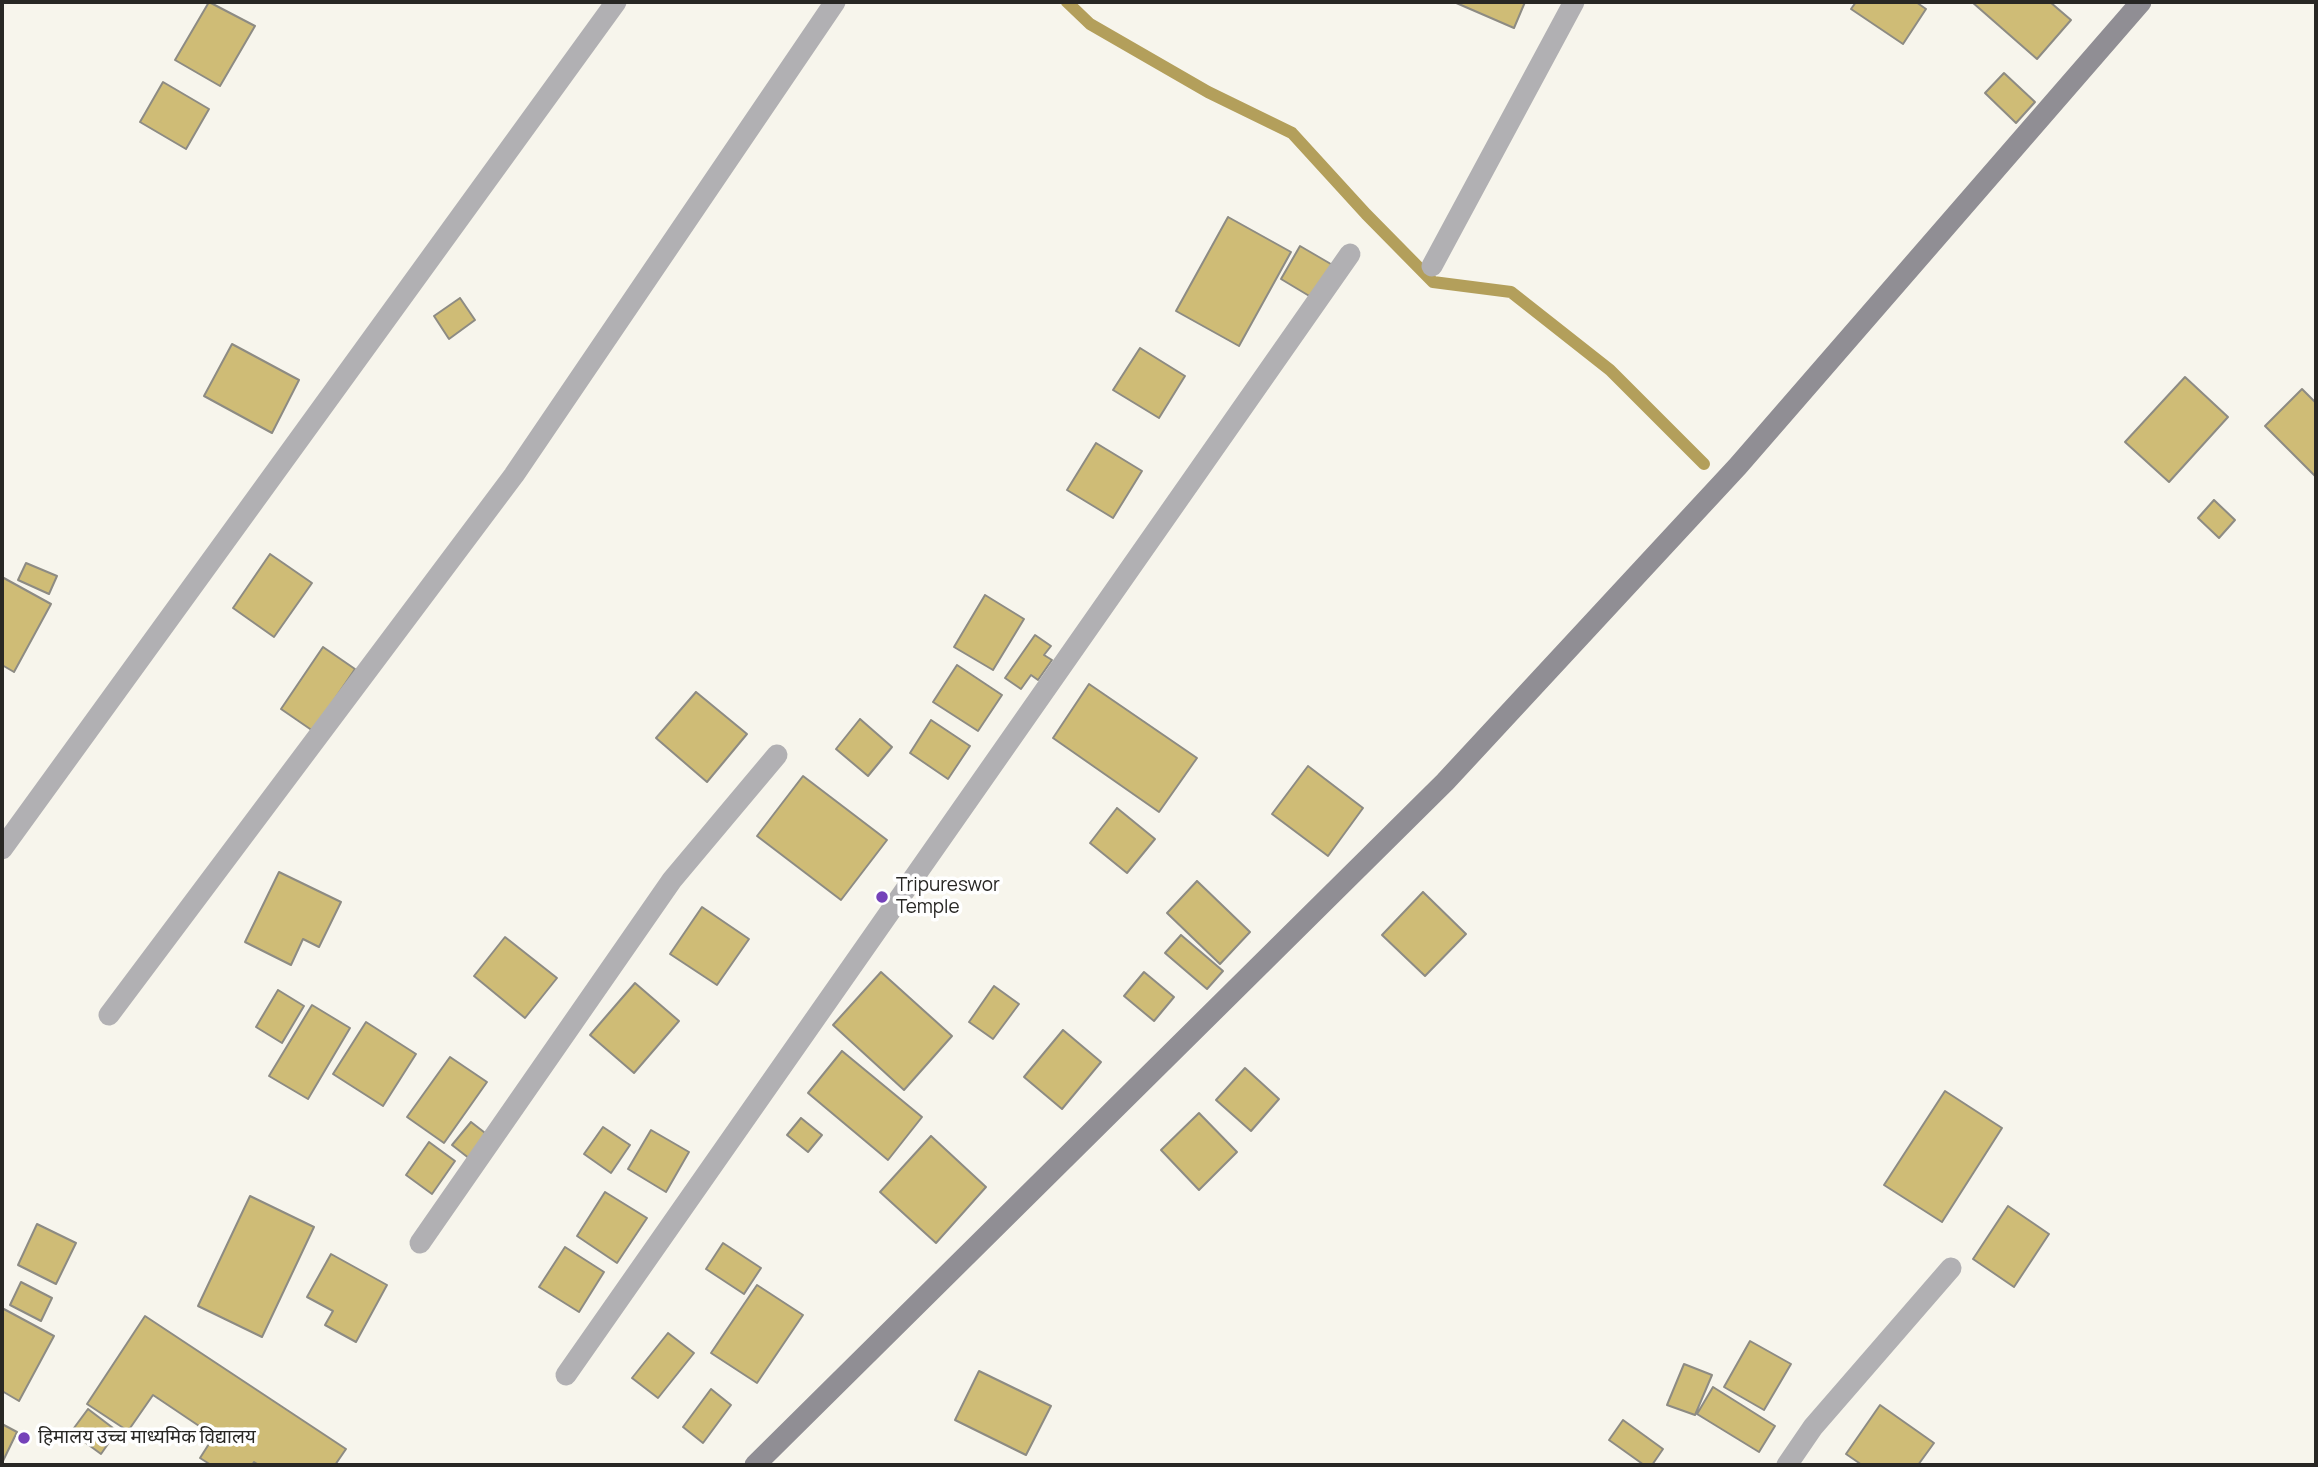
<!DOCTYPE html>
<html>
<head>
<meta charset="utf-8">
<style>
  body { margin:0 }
  #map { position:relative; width:2318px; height:1467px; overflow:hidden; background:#f7f5ec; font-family:Manrope,sans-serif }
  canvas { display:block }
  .frame { position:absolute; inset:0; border:4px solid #282724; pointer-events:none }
</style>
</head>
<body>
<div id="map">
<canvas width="2318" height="1467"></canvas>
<div class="frame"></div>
</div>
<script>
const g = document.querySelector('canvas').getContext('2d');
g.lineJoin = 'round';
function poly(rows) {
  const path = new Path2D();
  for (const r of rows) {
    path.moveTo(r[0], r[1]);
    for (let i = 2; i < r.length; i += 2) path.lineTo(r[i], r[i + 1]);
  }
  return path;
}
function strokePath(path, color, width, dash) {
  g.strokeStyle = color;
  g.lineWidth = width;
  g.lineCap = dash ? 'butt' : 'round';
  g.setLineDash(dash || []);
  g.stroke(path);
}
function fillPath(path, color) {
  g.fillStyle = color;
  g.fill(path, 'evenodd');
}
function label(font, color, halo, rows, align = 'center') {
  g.font = font + ' Manrope,"Noto Sans Devanagari",sans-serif';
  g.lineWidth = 7;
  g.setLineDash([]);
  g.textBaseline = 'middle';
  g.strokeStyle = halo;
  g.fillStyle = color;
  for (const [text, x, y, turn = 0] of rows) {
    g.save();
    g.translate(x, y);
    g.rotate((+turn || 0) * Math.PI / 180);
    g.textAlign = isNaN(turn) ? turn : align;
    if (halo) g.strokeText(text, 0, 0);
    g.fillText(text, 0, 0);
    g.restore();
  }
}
strokePath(poly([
  [1067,2,1090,24,1208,92,1292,133,1366,214,1433,282,1511,292,1610,370,1704,464]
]), '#b39f5b', 12);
const building = poly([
  [209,2,255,26,220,86,175,60,209,2],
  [1454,2,1525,2,1514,28,1454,2],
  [1856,2,1916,2,1926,9,1903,44,1851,9,1856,2],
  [1972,2,2050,2,2071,20,2037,59,1972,2],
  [2004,73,2035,102,2016,123,1985,93,2004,73],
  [163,82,209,109,186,149,140,122,163,82],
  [1228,217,1291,252,1239,346,1176,311,1228,217],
  [1300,246,1336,267,1316,300,1281,279,1300,246],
  [460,298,475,320,449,339,434,316,460,298],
  [232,344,299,380,272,433,204,396,232,344],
  [1140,348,1185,376,1159,418,1113,390,1140,348],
  [2185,377,2228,417,2169,482,2125,442,2185,377],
  [2302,389,2316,403,2316,477,2265,426,2302,389],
  [1096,443,1142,471,1113,518,1067,490,1096,443],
  [2214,500,2235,520,2219,538,2198,518,2214,500],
  [270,554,312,583,274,637,233,608,270,554],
  [26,563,57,576,49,594,18,580,26,563],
  [2,577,51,604,14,672,2,665,2,577],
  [985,595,1024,619,993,670,954,647,985,595],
  [1035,635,1051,646,1044,655,1052,660,1038,680,1031,675,1021,689,1005,678,1035,635],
  [323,647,355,669,313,731,281,709,323,647],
  [957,665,1002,695,978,731,933,702,957,665],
  [1089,684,1197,758,1159,812,1053,738,1089,684],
  [696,692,747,734,707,782,656,738,696,692],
  [860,719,892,747,868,776,836,749,860,719],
  [931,720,970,746,948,779,910,753,931,720],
  [1308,766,1363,808,1328,856,1272,814,1308,766],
  [803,776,887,840,841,900,757,836,803,776],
  [1117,808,1155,839,1127,873,1090,843,1117,808],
  [279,872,341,902,319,947,303,939,291,965,245,942,279,872],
  [1197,881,1250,932,1220,964,1167,913,1197,881],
  [1423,892,1466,934,1425,976,1382,935,1423,892],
  [702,907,749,939,717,985,670,954,702,907],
  [1181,935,1223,971,1207,989,1165,953,1181,935],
  [505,937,557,978,525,1018,474,976,505,937],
  [881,972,952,1036,904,1090,833,1025,881,972],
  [1144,972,1174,997,1154,1021,1124,996,1144,972],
  [635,983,679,1021,634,1073,590,1035,635,983],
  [994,986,1019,1004,993,1039,969,1022,994,986],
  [278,990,304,1006,282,1043,256,1027,278,990],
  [312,1005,350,1028,308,1099,269,1076,312,1005],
  [366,1022,416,1054,383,1106,333,1074,366,1022],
  [1063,1030,1101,1062,1062,1109,1024,1077,1063,1030],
  [842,1051,922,1117,888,1160,808,1093,842,1051],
  [450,1057,487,1082,444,1143,407,1117,450,1057],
  [1245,1068,1279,1099,1251,1131,1216,1100,1245,1068],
  [1945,1091,2002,1128,1942,1222,1884,1185,1945,1091],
  [1199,1113,1237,1152,1199,1190,1161,1150,1199,1113],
  [801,1118,822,1135,808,1152,787,1135,801,1118],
  [471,1122,489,1136,470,1159,452,1145,471,1122],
  [603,1127,630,1145,611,1173,584,1154,603,1127],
  [651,1130,689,1152,666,1192,628,1169,651,1130],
  [931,1136,986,1187,936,1243,880,1192,931,1136],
  [429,1142,455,1161,432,1194,406,1175,429,1142],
  [605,1192,647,1218,617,1263,577,1236,605,1192],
  [250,1196,314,1227,262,1337,198,1306,250,1196],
  [2008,1206,2049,1234,2014,1287,1973,1259,2008,1206],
  [37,1224,76,1243,56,1284,18,1265,37,1224],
  [723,1243,761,1268,744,1294,706,1269,723,1243],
  [565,1247,604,1272,579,1312,539,1287,565,1247],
  [331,1254,387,1285,356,1342,325,1325,333,1311,307,1297,331,1254],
  [21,1282,52,1298,41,1321,10,1305,21,1282],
  [757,1285,803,1315,757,1383,711,1353,757,1285],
  [2,1308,54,1336,19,1401,2,1391,2,1308],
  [145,1316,346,1449,335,1465,259,1465,254,1462,252,1465,211,1465,200,1458,214,1436,153,1395,128,1431,87,1404,145,1316],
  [668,1333,694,1353,658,1398,632,1378,668,1333],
  [1750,1341,1791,1364,1764,1410,1724,1387,1750,1341],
  [1684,1364,1712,1375,1695,1415,1667,1405,1684,1364],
  [979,1371,1051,1406,1026,1455,955,1420,979,1371],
  [1713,1387,1775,1426,1759,1452,1697,1414,1713,1387],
  [711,1389,731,1405,703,1443,683,1427,711,1389],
  [1880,1405,1934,1443,1918,1465,1862,1465,1846,1454,1880,1405],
  [88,1409,117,1431,101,1454,71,1432,88,1409],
  [1623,1420,1663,1449,1652,1465,1644,1465,1609,1440,1623,1420],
  [2,1424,17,1432,2,1463,2,1424]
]);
fillPath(building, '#cfbc76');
strokePath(building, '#8d8b83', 2);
strokePath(poly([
  [420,1243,672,880,777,755],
  [566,1375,1350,254]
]), '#b1b0b3', 21);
strokePath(poly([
  [1432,266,1574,2],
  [2,849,616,2],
  [109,1015,514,475,835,2],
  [1787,1465,1813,1427,1951,1268]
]), '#b1b0b3', 21);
strokePath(poly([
  [755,1465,1445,782,1738,466,2141,2]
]), '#908e94', 21);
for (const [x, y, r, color] of [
  [882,897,7,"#7542b9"],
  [24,1438,7,"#7542b9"]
]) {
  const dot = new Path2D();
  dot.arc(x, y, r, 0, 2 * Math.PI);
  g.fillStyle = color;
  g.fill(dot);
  strokePath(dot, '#fff', 2.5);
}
label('19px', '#282724', '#fff', [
  ["Tripureswor",896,886],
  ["Temple",896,908],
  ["हिमालय उच्च माध्यमिक विद्यालय",38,1438]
], 'left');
</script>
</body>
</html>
